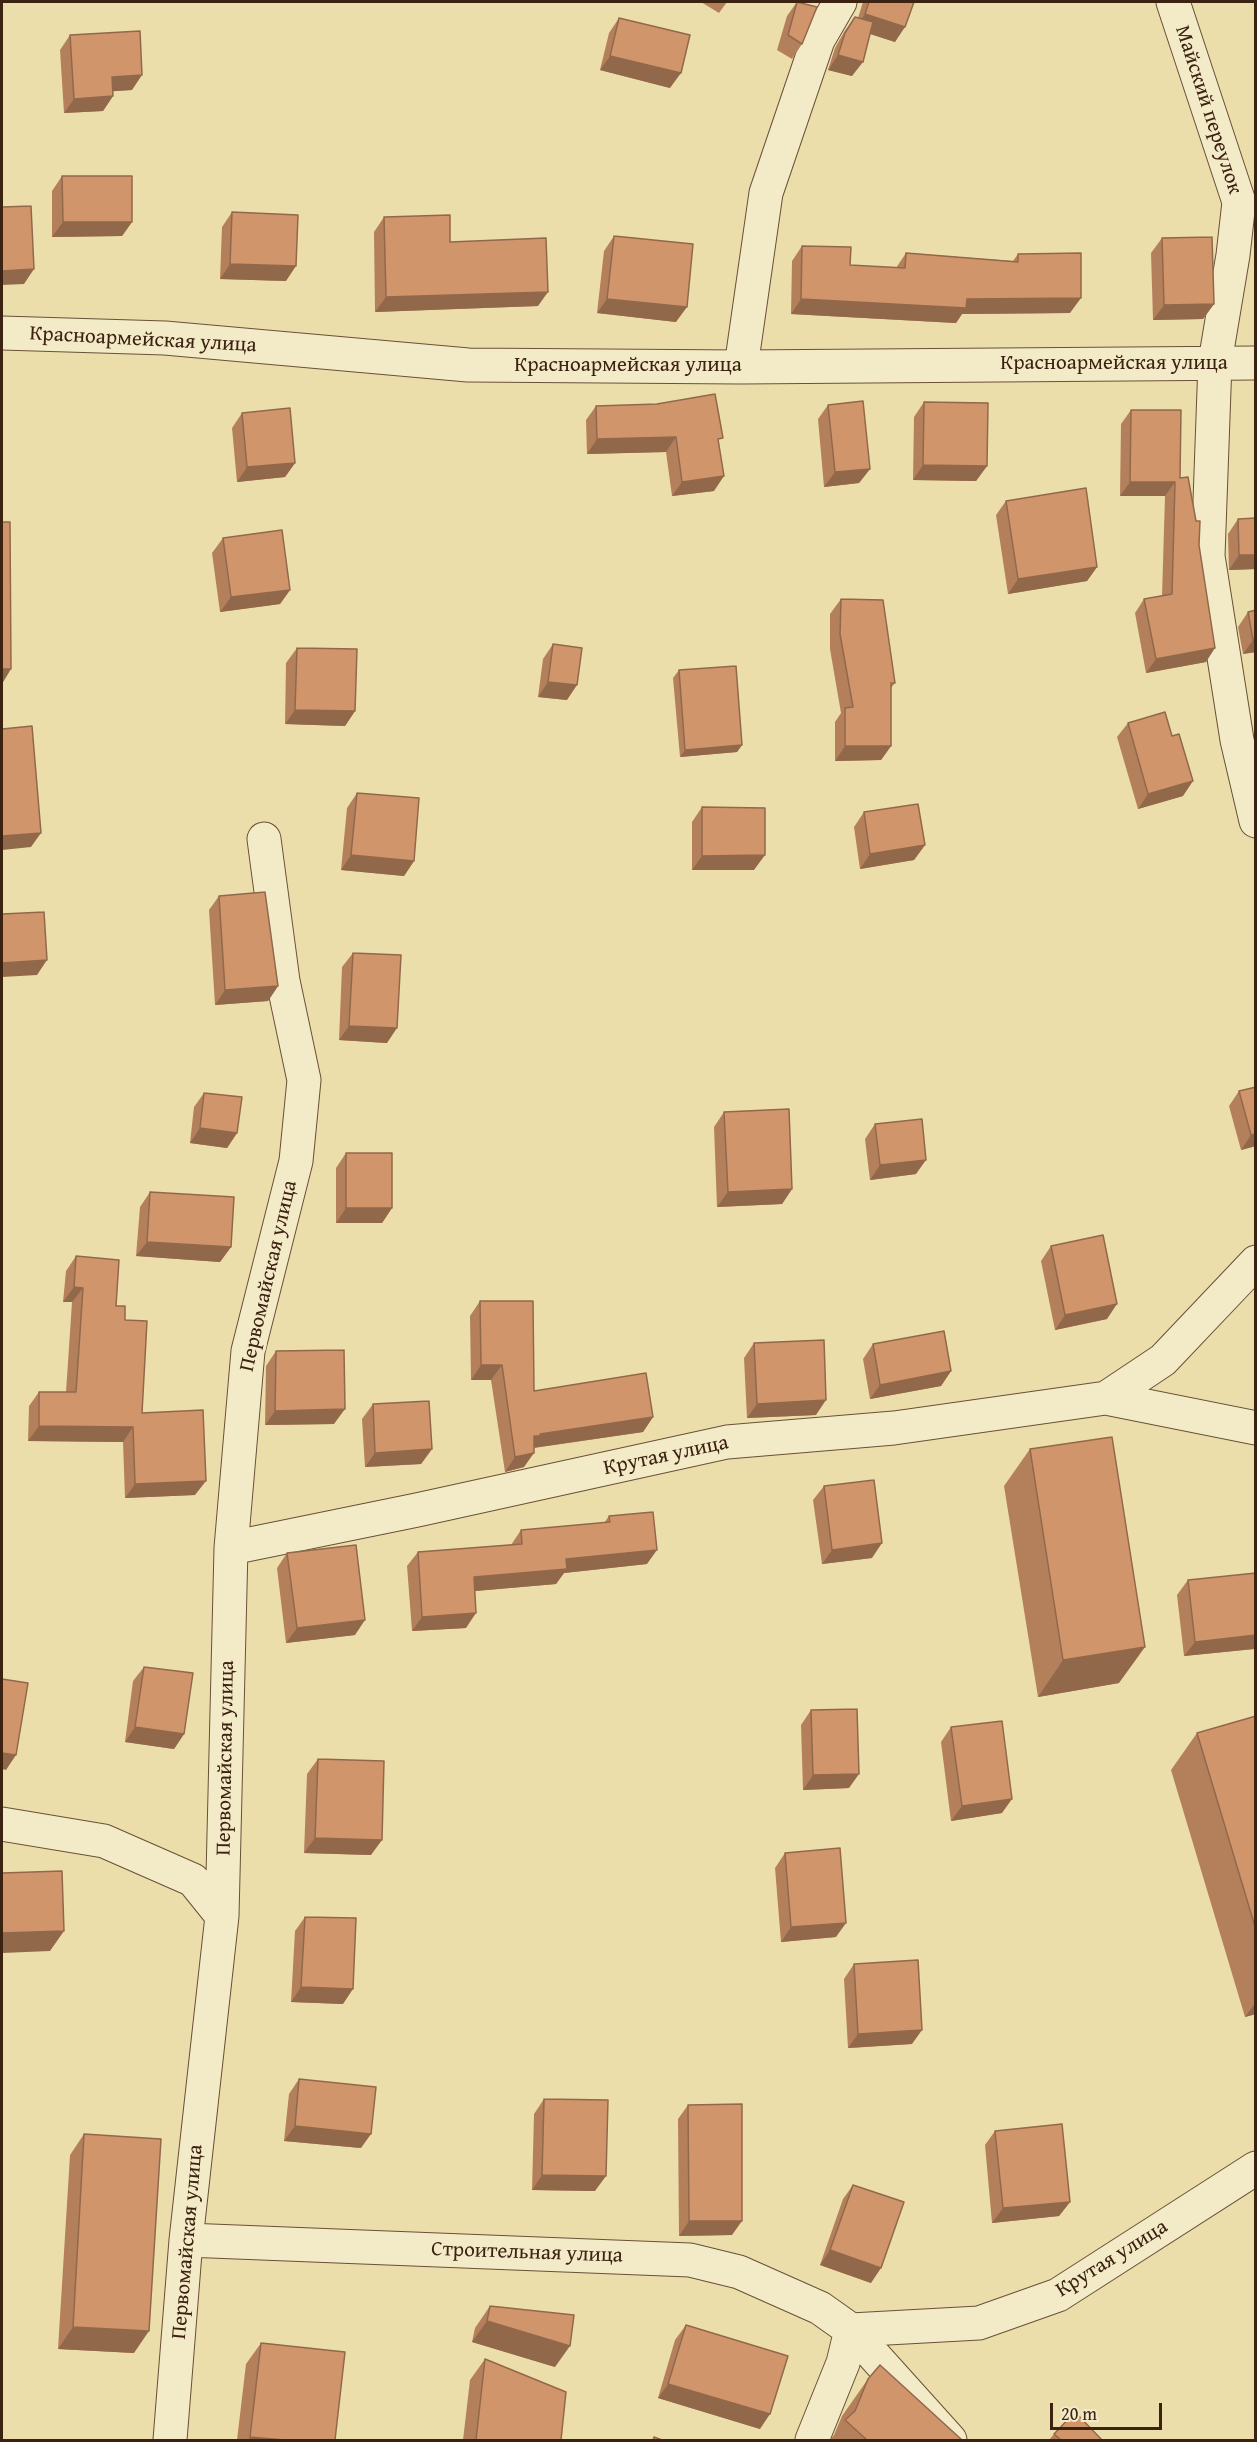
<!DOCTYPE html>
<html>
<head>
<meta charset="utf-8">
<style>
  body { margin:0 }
  #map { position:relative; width:1257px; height:2442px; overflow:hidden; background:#ecdeab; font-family:"Gentium Book Plus",serif }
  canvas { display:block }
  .frame { position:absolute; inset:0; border:3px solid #3c2210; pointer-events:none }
  .scale { position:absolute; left:1050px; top:2403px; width:112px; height:27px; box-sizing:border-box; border:3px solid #3c2210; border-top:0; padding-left:8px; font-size:18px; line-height:21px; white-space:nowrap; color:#3c2210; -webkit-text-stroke:4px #f3eac8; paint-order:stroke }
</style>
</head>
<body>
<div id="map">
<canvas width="1257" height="2442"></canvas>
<div class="frame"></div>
<div class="scale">20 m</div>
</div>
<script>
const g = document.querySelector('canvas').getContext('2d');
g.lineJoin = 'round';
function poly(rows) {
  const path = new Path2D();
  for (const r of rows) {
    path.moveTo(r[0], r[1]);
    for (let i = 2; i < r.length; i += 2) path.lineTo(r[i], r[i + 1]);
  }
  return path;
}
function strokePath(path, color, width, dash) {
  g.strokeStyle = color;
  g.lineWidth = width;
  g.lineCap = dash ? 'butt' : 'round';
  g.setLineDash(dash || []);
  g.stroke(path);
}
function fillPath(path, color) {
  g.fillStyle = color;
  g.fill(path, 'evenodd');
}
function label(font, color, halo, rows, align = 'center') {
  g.font = font + ' "Gentium Book Plus",serif';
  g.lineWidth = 6;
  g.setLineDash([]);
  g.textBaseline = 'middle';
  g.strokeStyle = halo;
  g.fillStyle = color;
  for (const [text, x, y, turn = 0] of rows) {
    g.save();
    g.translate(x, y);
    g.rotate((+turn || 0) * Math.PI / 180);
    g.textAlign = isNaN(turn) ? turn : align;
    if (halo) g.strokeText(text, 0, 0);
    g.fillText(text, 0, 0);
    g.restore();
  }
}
const minor = poly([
  [1173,2,1239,202,1233,255,1215,362,1208,556,1237,740,1256,821],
  [2,333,165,338,468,365,741,367,1256,363],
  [741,367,766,193,818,40,840,2],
  [1106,1398,1256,1428],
  [231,1548,417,1510,727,1442,894,1428,1106,1398,1163,1360,1256,1262],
  [2,1824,104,1841,193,1880,222,1916],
  [186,2240,690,2260,739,2272,820,2308,851,2330,950,2440],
  [851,2330,979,2323,1058,2295,1256,2168],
  [170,2440,186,2240,222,1916,231,1548,248,1351,296,1161,304,1080,283,981,264,839],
  [812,2440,843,2363,851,2330]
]);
strokePath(minor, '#685137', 35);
strokePath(minor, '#f3eac8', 33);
fillPath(poly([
  [701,2,727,2,719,13],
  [797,2,802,44,792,59,777,50,787,16],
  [863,2,914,2,895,42,870,34,852,76,828,70,835,48,844,32,855,17,858,18],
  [619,18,670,88,600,70,609,33],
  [70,35,132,90,113,91,113,96,103,111,64,113,60,50],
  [62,176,132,222,122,236,52,237,52,191],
  [232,212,286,281,220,279,222,227],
  [384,217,450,242,538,306,375,312,374,232],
  [614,236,676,322,597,313,604,251],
  [1162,238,1214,304,1203,319,1153,320,1151,253],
  [802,246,850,265,896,268,906,253,1013,261,1018,254,1070,313,962,314,956,323,791,314,792,261],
  [924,402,987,466,976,481,913,480,914,417],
  [828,405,870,469,859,483,824,487,818,419],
  [596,406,719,443,714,491,672,496,666,452,587,454,586,420],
  [1131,410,1180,478,1199,545,1206,662,1146,673,1135,613,1144,599,1162,596,1165,496,1120,496,1121,424],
  [242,413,295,463,285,477,237,482,232,428],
  [1006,501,1097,567,1087,581,1008,594,996,515],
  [1256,518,1256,569,1229,570,1228,534,1238,519],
  [223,538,290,590,280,604,220,612,212,553],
  [841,599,895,683,891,688,891,746,881,760,835,761,835,722,841,713,830,649,830,614],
  [1256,610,1256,652,1243,654,1238,627,1248,612],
  [553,644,567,700,538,697,543,659],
  [297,648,355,711,345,726,285,724,286,663],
  [679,670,742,745,737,752,680,757,673,678],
  [1128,723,1172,736,1183,796,1138,809,1117,737],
  [357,793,414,861,404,876,341,870,347,808],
  [702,807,754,870,692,870,692,822],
  [864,812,925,845,914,860,860,869,854,827],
  [219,896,278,986,268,1001,215,1005,209,910],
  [353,953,387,1043,339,1040,342,967],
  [1256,1087,1256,1146,1241,1150,1229,1106,1239,1091],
  [204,1093,237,1133,227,1148,190,1143,194,1107],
  [724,1112,792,1189,782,1204,717,1207,714,1127],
  [875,1124,916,1174,870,1180,865,1139],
  [346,1153,392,1208,382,1223,336,1223,336,1168],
  [150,1192,231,1247,220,1262,136,1256,140,1207],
  [1051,1246,1107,1319,1055,1330,1041,1261],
  [76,1256,116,1306,125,1320,142,1413,195,1495,125,1498,123,1442,28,1441,29,1406,39,1392,66,1392,72,1302,63,1302,66,1271],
  [480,1301,534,1391,653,1417,643,1432,534,1448,524,1467,505,1472,491,1380,471,1380,470,1316],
  [754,1343,816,1415,747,1418,744,1358],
  [873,1344,951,1371,941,1386,870,1399,863,1359],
  [276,1351,334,1424,265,1425,266,1366],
  [373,1404,432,1449,421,1464,365,1467,362,1419],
  [1030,1449,1119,1683,1038,1697,1004,1486],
  [824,1486,872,1558,822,1564,813,1500],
  [609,1516,647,1564,564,1573,556,1584,475,1591,466,1628,412,1631,407,1566,418,1552,511,1545,521,1530,604,1523],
  [287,1553,355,1635,286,1643,277,1568],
  [1188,1580,1254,1649,1184,1656,1177,1595],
  [144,1667,184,1734,174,1749,125,1742,133,1681],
  [811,1710,849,1788,803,1790,801,1725],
  [1256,1716,1256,2014,1245,2017,1171,1770,1197,1733],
  [951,1727,1002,1813,951,1821,941,1742],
  [318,1759,371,1855,304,1853,307,1774],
  [785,1853,836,1937,781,1942,775,1868],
  [305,1917,343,2004,291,2002,295,1931],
  [854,1964,912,2044,848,2048,844,1979],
  [299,2079,361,2148,284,2141,289,2094],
  [544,2099,595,2191,532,2190,534,2114],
  [688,2105,732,2235,679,2236,678,2119],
  [995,2131,1070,2202,1059,2216,992,2223,985,2145],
  [84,2134,134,2353,58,2349,70,2155],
  [853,2185,871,2283,820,2265,843,2199],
  [490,2306,555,2367,472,2342,475,2328],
  [686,2325,760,2429,658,2398,675,2340],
  [261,2343,335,2440,237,2440,246,2364],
  [485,2359,561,2440,463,2440,470,2380],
  [868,2379,962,2440,830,2440,834,2435,842,2416],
  [1054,2434,1102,2440,1049,2440]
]), '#b4805c');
fillPath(poly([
  [865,14,905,27,895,42,855,29],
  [838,55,863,62,852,76,828,70],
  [610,56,681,73,670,88,600,70],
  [142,75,132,90,102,92,112,77],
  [113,96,103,111,64,113,74,99],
  [63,222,132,222,122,236,52,237],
  [230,264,296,266,286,281,220,279],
  [34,269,24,284,2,285,2,271],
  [548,292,538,306,375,312,386,297],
  [1081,298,1070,313,962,314,956,323,791,314,801,299],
  [607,299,687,307,676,322,597,313],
  [1214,304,1203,319,1153,320,1164,305],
  [676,437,666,452,587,454,597,439],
  [295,463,285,477,237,482,247,467],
  [923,465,987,466,976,481,913,480],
  [870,469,859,483,824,487,835,472],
  [724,476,714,491,672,496,682,482],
  [1130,482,1175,482,1165,496,1120,496],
  [1239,555,1256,555,1256,569,1229,570],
  [1097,567,1087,581,1008,594,1018,579],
  [290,590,280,604,220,612,231,597],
  [1256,639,1256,652,1243,654,1253,640],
  [1215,648,1206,662,1146,673,1156,659],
  [2,669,11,669,2,684],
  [548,682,577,685,567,700,538,697],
  [295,710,355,711,345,726,285,724],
  [742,745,737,752,680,757,685,750],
  [845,746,891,746,881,760,835,761],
  [1193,781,1183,796,1138,809,1148,794],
  [41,833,31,847,2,850,2,836],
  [925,845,914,860,860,869,870,854],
  [351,855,414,861,404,876,341,870],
  [765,855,754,870,692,870,702,856],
  [47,960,37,975,2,977,2,963],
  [278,986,268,1001,215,1005,225,990],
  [349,1026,397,1028,387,1043,339,1040],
  [200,1128,237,1133,227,1148,190,1143],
  [1256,1134,1256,1146,1241,1150,1251,1135],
  [926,1160,916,1174,870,1180,880,1165],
  [792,1189,782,1204,717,1207,728,1192],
  [346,1208,392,1208,382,1223,336,1223],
  [147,1242,231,1247,220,1262,136,1256],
  [74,1287,83,1288,72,1302,63,1302],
  [1117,1304,1107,1319,1055,1330,1065,1315],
  [481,1365,502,1365,491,1380,471,1380],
  [951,1371,941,1386,870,1399,880,1385],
  [826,1400,816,1415,747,1418,757,1404],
  [345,1409,334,1424,265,1425,275,1411],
  [653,1417,643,1432,532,1448,534,1436,540,1434],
  [39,1426,133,1427,123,1442,28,1441],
  [432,1449,421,1464,365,1467,375,1453],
  [534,1453,524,1467,505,1472,515,1457],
  [206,1481,195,1495,125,1498,135,1484],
  [882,1543,872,1558,822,1564,832,1550],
  [657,1550,647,1564,564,1573,556,1584,464,1592,474,1577,566,1559],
  [476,1613,466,1628,412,1631,422,1617],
  [365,1620,355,1635,286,1643,297,1628],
  [1256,1635,1256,1647,1254,1649,1184,1656,1195,1642],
  [1145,1647,1119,1683,1038,1697,1063,1660],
  [135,1727,184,1734,174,1749,125,1742],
  [2,1753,16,1755,6,1770,2,1769],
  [859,1774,849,1788,803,1790,813,1775],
  [1012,1799,1002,1813,951,1821,962,1806],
  [315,1838,382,1840,371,1855,304,1853],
  [846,1923,836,1937,781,1942,791,1927],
  [64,1931,50,1951,2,1953,2,1933],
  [301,1987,353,1989,343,2004,291,2002],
  [1256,2002,1256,2014,1245,2017],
  [922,2030,912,2044,848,2048,858,2034],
  [295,2126,371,2134,361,2148,284,2141],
  [542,2175,606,2176,595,2191,532,2190],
  [1070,2202,1059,2216,992,2223,1003,2208],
  [689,2221,742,2221,732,2235,679,2236],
  [830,2250,881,2268,871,2283,820,2265],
  [487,2321,570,2346,555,2367,472,2342],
  [73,2327,149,2331,134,2353,58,2349],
  [668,2384,770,2414,760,2429,658,2398],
  [250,2437,284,2440,248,2440]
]), '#92684b');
const building = poly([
  [797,2,817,7,802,44,788,35,797,2],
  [869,2,914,2,905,27,865,14,869,2],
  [855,17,873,22,863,62,838,55,845,33,855,17],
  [619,18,690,35,681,73,610,56,619,18],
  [140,31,142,75,112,77,113,96,74,99,70,35,140,31],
  [62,176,132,176,132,222,63,222,62,176],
  [31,206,34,269,2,271,2,207,31,206],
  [232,212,298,215,296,266,230,264,232,212],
  [450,215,450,242,546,238,548,292,386,297,384,217,450,215],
  [614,236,693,244,687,307,607,299,614,236],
  [1212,237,1214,304,1164,305,1162,238,1212,237],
  [802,246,851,247,850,265,905,268,906,253,1018,262,1018,254,1081,253,1081,298,967,299,966,308,801,299,802,246],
  [715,394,723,438,718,439,724,476,682,482,676,437,597,439,596,406,657,404,715,394],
  [863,401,870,469,835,472,828,405,863,401],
  [924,402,988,403,987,466,923,465,924,402],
  [290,408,295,463,247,467,242,413,290,408],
  [1131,410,1181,410,1180,478,1188,477,1196,521,1200,521,1199,545,1215,648,1156,659,1144,599,1172,594,1175,482,1130,482,1131,410],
  [1086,488,1097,567,1018,579,1006,501,1086,488],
  [1256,518,1256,555,1239,555,1238,519,1256,518],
  [2,522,10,522,11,669,2,669,2,522],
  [282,530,290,590,231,597,223,538,282,530],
  [841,599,883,600,895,683,891,683,891,746,845,746,845,708,853,707,840,634,841,599],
  [1256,610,1256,639,1253,640,1248,612,1256,610],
  [553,644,582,648,577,685,548,682,553,644],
  [297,648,357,649,355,711,295,710,297,648],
  [736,666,742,745,685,750,679,670,736,666],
  [1165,712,1172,736,1179,734,1193,781,1148,794,1128,723,1165,712],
  [32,726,41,833,2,836,2,729,32,726],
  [357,793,419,798,414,861,351,855,357,793],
  [918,804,925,845,870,854,864,812,918,804],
  [702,807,765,808,765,855,702,856,702,807],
  [265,892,278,986,225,990,219,896,265,892],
  [44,912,47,960,2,963,2,914,44,912],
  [353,953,401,955,397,1028,349,1026,353,953],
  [1256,1087,1256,1134,1251,1135,1239,1091,1256,1087],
  [204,1093,242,1097,237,1133,200,1128,204,1093],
  [789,1109,792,1189,728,1192,724,1112,789,1109],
  [922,1119,926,1160,880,1165,875,1124,922,1119],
  [346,1153,392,1153,392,1208,346,1208,346,1153],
  [150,1192,234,1197,231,1247,147,1242,150,1192],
  [1103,1235,1117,1304,1065,1315,1051,1246,1103,1235],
  [76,1256,119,1260,116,1306,125,1306,125,1320,147,1321,142,1413,203,1410,206,1481,135,1484,133,1427,39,1426,39,1392,76,1392,83,1288,74,1287,76,1256],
  [480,1301,533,1301,534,1391,646,1373,653,1417,540,1434,541,1436,534,1436,534,1453,515,1457,502,1365,481,1365,480,1301],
  [944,1331,951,1371,880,1385,873,1344,944,1331],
  [824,1340,826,1400,757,1404,754,1343,824,1340],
  [344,1350,345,1409,275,1411,276,1351,344,1350],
  [429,1401,432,1449,375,1453,373,1404,429,1401],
  [1112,1437,1145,1647,1063,1660,1030,1449,1112,1437],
  [874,1480,882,1543,832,1550,824,1486,874,1480],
  [653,1512,657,1550,566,1559,567,1569,474,1577,476,1613,422,1617,418,1552,522,1544,521,1530,610,1522,609,1516,653,1512],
  [356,1545,365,1620,297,1628,287,1553,356,1545],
  [1256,1573,1256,1635,1195,1642,1188,1580,1256,1573],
  [144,1667,193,1673,184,1734,135,1727,144,1667],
  [2,1679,28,1683,16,1755,2,1753,2,1679],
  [857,1709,859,1774,813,1775,811,1710,857,1709],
  [1256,1716,1256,1930,1197,1733,1256,1716],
  [1002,1721,1012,1799,962,1806,951,1727,1002,1721],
  [318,1759,384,1761,382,1840,315,1838,318,1759],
  [840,1848,846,1923,791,1927,785,1853,840,1848],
  [62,1871,64,1931,2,1933,2,1873,62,1871],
  [305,1917,356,1918,353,1989,301,1987,305,1917],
  [918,1960,922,2030,858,2034,854,1964,918,1960],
  [299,2079,376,2087,371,2134,295,2126,299,2079],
  [544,2099,608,2100,606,2176,542,2175,544,2099],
  [742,2104,742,2221,689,2221,688,2105,742,2104],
  [1062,2124,1070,2202,1003,2208,995,2131,1062,2124],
  [84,2134,161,2139,149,2331,73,2327,84,2134],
  [853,2185,904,2202,881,2268,830,2250,853,2185],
  [490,2306,574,2315,570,2346,487,2321,490,2306],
  [686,2325,788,2356,770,2414,668,2384,686,2325],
  [261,2343,345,2352,335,2440,284,2440,250,2437,261,2343],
  [485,2359,566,2392,561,2440,476,2440,485,2359],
  [880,2365,962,2440,867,2440,845,2420,855,2411,868,2379,880,2365],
  [1075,2412,1102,2440,1061,2440,1054,2434,1075,2412],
  [654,2437,662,2440,653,2440,654,2437]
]);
fillPath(building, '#d1956b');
strokePath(building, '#92684b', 1.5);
label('21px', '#3c2210', '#f3eac8', [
  ["Майский переулок",1208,110,72],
  ["Красноармейская улица",143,340,3],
  ["Красноармейская улица",1114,364],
  ["Красноармейская улица",628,366],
  ["Первомайская улица",269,1276,-77],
  ["Крутая улица",666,1456,-12],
  ["Первомайская улица",226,1758,-89],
  ["Первомайская улица",188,2242,-85],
  ["Строительная улица",527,2253,2],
  ["Крутая улица",1112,2259,-32]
]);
</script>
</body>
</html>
